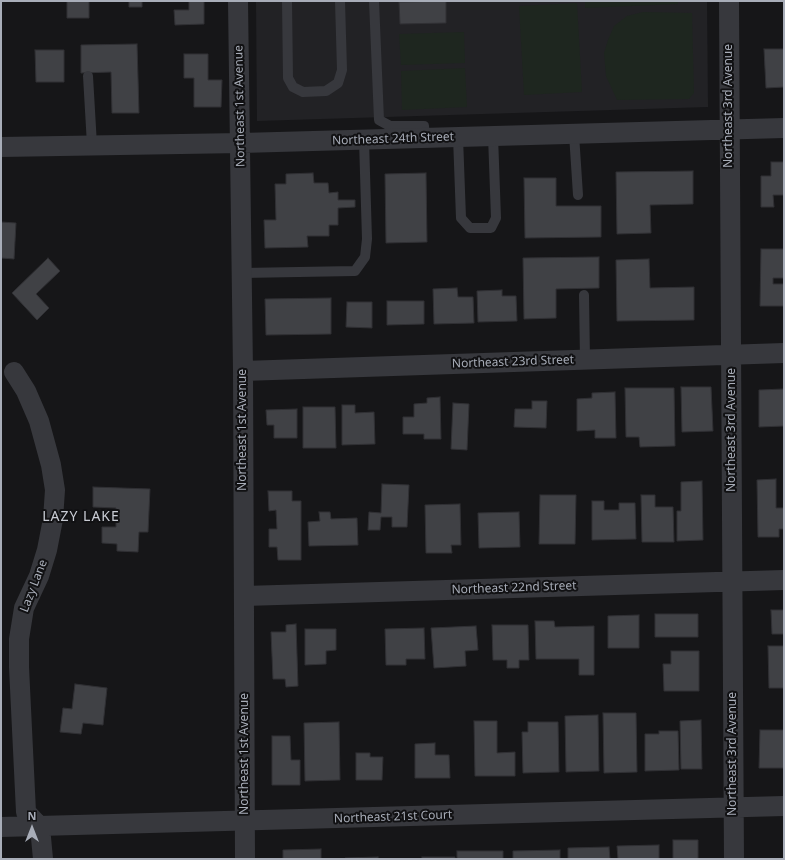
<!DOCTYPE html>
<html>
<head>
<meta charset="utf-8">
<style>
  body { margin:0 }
  #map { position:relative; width:785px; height:860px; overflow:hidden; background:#161618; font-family:"Noto Sans",sans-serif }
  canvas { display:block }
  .frame { position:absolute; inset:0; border:2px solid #a8adb8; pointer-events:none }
  .north { position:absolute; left:12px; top:808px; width:40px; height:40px; -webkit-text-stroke:3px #111113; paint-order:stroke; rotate:0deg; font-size:11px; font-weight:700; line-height:16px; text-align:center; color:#a8adb8 }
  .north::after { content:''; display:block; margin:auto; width:14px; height:18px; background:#a8adb8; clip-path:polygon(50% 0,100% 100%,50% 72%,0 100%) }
</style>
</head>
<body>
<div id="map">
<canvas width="785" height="860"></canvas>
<div class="frame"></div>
<div class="north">N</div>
</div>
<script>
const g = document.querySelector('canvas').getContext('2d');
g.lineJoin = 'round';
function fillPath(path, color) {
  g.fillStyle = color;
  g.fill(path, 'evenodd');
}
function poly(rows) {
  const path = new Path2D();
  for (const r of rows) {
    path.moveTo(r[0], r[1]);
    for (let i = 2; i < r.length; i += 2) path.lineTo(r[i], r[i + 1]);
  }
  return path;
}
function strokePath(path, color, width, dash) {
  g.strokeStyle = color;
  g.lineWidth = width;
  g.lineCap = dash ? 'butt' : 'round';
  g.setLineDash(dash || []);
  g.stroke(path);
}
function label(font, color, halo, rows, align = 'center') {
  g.font = font + ' "Noto Sans",sans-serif';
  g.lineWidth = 4;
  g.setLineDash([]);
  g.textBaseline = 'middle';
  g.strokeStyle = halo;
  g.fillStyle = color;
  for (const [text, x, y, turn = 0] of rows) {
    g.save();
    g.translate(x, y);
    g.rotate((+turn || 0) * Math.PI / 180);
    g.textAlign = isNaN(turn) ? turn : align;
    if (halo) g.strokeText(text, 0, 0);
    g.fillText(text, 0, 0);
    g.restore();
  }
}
fillPath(poly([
  [256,1,707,1,708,107,257,121]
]), '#222225');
fillPath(poly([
  [585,1,678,1,678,4,585,8],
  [577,3,582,92,524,95,519,6],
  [643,12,692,13,694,93,689,99,617,100,606,76,604,53,608,40,614,26,627,16],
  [464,32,465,63,401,65,399,34],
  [465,68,467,107,402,110,401,71]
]), '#1e261f');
const building = poly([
  [67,1,89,1,89,18,67,18,67,1],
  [129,1,142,1,142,7,129,7,129,1],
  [189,1,204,1,204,24,175,25,174,10,189,10,189,1],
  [446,1,446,23,400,24,399,2,446,1],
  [137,44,139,113,112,113,111,72,81,73,81,45,137,44],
  [764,49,784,49,784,87,766,88,764,49],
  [35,50,64,50,64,82,36,82,35,50],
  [184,54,208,54,208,80,222,80,221,107,194,107,194,78,184,78,184,54],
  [771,162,784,162,784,195,773,195,774,207,761,207,761,176,771,176,771,162],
  [693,171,693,204,650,205,651,233,617,234,616,172,693,171],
  [313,173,314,183,328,183,329,193,338,192,338,200,355,200,355,207,338,208,338,225,329,225,329,236,307,236,308,247,265,248,264,220,276,220,275,184,286,184,286,174,313,173],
  [426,173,427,242,386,243,385,174,426,173],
  [524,178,556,178,556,206,601,206,601,237,525,238,524,178],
  [1,222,16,223,14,259,1,258,1,222],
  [761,249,784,249,784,278,773,278,773,284,784,284,784,306,760,306,761,249],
  [599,257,599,288,556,289,556,318,524,319,523,258,599,257],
  [48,258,60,271,36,294,49,308,37,320,12,293,48,258],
  [649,259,650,288,694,287,694,320,617,321,616,260,649,259],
  [457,288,458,297,473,297,474,323,434,324,433,289,457,288],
  [502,290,502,296,516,296,517,321,478,322,477,291,502,290],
  [331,298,331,334,266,335,265,299,331,298],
  [387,301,424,301,424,324,387,325,387,301],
  [347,302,372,302,372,328,346,327,347,302],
  [681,387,711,387,713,431,682,432,681,387],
  [625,388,674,388,675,446,640,447,639,437,626,437,625,388],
  [784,389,784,426,759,427,759,390,784,389],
  [615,392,616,438,595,438,595,430,577,431,577,399,592,398,592,393,615,392],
  [440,397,441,439,424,439,424,434,403,434,403,417,414,417,414,404,427,403,427,398,440,397],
  [532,401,547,401,546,428,514,427,515,409,532,409,532,401],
  [453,403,469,404,467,450,451,449,453,403],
  [342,405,355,405,355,413,374,412,375,444,342,445,342,405],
  [303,407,335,407,336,448,303,448,303,407],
  [297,409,297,438,274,438,274,425,267,425,266,410,297,409],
  [776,479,776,508,784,508,784,529,779,529,779,537,758,537,757,480,776,479],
  [702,481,703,540,677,541,677,511,681,511,681,482,702,481],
  [382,484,409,485,407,527,392,527,392,517,381,517,380,530,368,530,369,512,381,513,382,484],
  [93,487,150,489,148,532,139,532,138,552,117,551,117,544,102,543,102,527,116,527,116,508,93,507,93,487],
  [268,491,292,491,292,501,301,501,301,560,278,560,277,547,269,547,269,529,277,529,276,510,269,511,268,491],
  [540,495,576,495,575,544,539,544,540,495],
  [641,495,655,495,655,507,673,507,674,542,642,542,641,495],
  [592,501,604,501,604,510,619,510,619,503,635,503,636,539,592,540,592,501],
  [460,504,461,545,451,545,452,553,426,553,425,505,460,504],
  [319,512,330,512,331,519,357,518,358,545,309,546,308,522,320,521,319,512],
  [519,512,520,547,479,548,478,513,519,512],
  [771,610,784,610,784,634,772,634,771,610],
  [655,614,698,614,698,637,655,637,655,614],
  [639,615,639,648,608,648,608,616,639,615],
  [535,621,554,621,555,627,594,626,594,675,579,675,579,659,536,659,535,621],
  [296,624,298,686,286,687,285,679,273,679,271,632,286,632,286,625,296,624],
  [492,625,528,625,529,660,519,660,519,668,507,668,507,660,493,660,492,625],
  [476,626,478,650,465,651,466,666,434,668,431,628,476,626],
  [424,628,425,659,406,659,406,665,386,665,385,629,424,628],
  [305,629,336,629,336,650,326,651,326,664,305,665,305,629],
  [768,646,784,646,784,688,769,688,768,646],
  [671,651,699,651,699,691,664,691,663,664,671,664,671,651],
  [75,684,107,688,103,725,83,723,81,734,60,732,63,708,72,709,75,684],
  [603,713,636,713,637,772,604,773,603,713],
  [598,715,599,771,566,772,565,716,598,715],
  [701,720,702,769,681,769,680,721,701,720],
  [474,721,497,721,497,753,515,752,515,776,475,776,474,721],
  [339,722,340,780,305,781,304,723,339,722],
  [528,722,558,722,559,772,523,773,522,732,528,732,528,722],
  [760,730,784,730,784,768,759,768,760,730],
  [659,731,678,731,679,770,645,771,645,734,659,734,659,731],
  [272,736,290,736,291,760,300,760,300,785,272,785,272,736],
  [435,743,435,755,449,755,450,778,415,778,415,744,435,743],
  [356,753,370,753,370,757,383,757,382,780,356,780,356,753],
  [673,840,698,840,698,859,673,859,673,840],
  [659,845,659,859,618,859,617,846,659,845],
  [609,847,610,859,568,859,568,848,609,847],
  [321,849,321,859,283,859,283,850,321,849],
  [560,850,560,859,513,859,513,851,560,850],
  [457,851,503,851,503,859,457,859,457,851],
  [378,857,378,859,345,859,345,858,378,857],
  [422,857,455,857,455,859,422,859,422,857]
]);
fillPath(building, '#404145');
strokePath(building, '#303034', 1);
strokePath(poly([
  [287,1,288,78,293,87,303,92,326,91,338,83,342,70,340,1],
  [374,1,379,120,390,126,424,126,425,138],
  [88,76,92,145],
  [574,134,578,195],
  [458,137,461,218,470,228,491,228,496,218,493,136],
  [242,273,355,271,365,257,367,239,364,140],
  [584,295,585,360]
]), '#37383d', 10);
strokePath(poly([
  [238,1,243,371,245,859],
  [729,1,734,859],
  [1,147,241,143,784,128],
  [243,371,784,353],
  [14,372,26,391,39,421,51,465,55,490,53,519,47,550,39,576,24,608,19,639,19,667,26,812,40,827,43,859],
  [244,596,784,580],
  [1,827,784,806]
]), '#37383d', 20);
label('12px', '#a8adb8', '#111113', [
  ["Northeast 1st Avenue",240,106,-91],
  ["Northeast 3rd Avenue",729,106,-90],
  ["Northeast 24th Street",393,139,-2],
  ["Northeast 23rd Street",513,362,-2],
  ["Northeast 1st Avenue",243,430,-90],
  ["Northeast 3rd Avenue",732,430,-90],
  ["Lazy Lane",34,586,-69],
  ["Northeast 22nd Street",514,588,-2],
  ["Northeast 1st Avenue",245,754,-90],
  ["Northeast 3rd Avenue",733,754,-90],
  ["Northeast 21st Court",393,817,-2]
]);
g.letterSpacing = '1px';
label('14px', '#c9ccd4', '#111113', [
  ["LAZY LAKE",81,517]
]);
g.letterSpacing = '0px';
</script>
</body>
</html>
